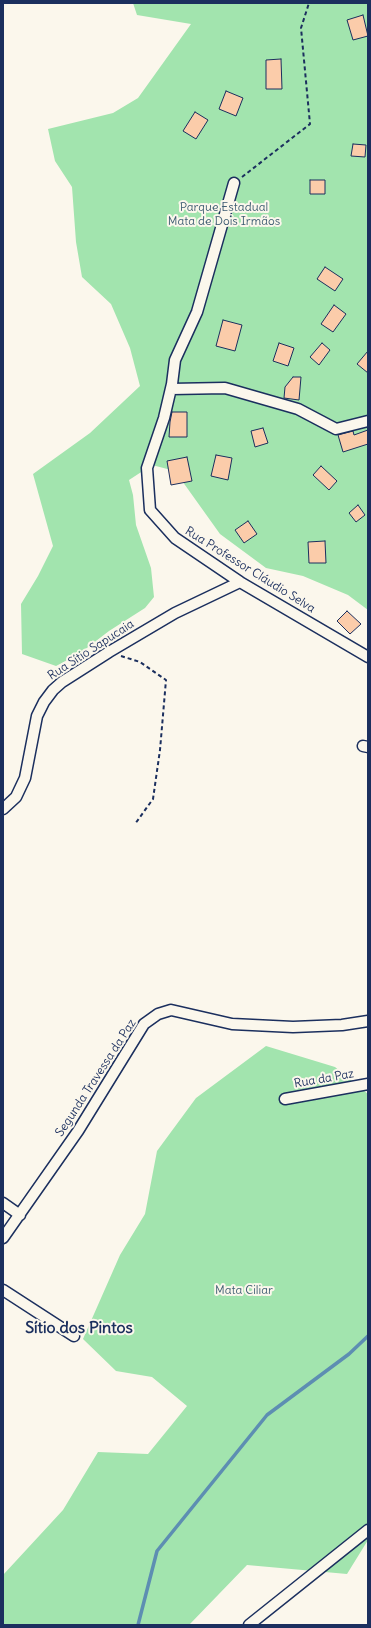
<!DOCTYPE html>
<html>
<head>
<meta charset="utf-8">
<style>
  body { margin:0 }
  #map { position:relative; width:371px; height:1628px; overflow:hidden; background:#fbf7ec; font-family:Delius,sans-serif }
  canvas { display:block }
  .frame { position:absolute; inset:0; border:4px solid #1b2f5e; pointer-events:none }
</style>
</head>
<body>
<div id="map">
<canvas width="371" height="1628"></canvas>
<div class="frame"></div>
</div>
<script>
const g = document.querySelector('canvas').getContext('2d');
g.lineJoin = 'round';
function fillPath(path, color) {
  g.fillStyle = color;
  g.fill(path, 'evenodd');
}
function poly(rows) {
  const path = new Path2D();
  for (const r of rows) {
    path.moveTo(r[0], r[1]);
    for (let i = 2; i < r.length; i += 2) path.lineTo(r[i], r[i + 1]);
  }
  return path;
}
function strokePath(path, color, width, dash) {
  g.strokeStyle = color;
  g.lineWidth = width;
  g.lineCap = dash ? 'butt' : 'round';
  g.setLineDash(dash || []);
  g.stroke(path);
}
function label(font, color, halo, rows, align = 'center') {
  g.font = font + ' Delius,sans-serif';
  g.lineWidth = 4;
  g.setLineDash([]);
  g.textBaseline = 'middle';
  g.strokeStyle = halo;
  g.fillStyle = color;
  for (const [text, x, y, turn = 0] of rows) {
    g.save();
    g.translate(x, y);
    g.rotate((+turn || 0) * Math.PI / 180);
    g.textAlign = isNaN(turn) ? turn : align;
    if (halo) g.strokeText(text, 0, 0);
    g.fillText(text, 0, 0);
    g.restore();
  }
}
fillPath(poly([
  [133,3,368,3,368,610,348,595,303,576,266,568,220,534,175,471,152,465,129,480,133,495,136,525,151,568,154,597,145,608,109,631,79,654,56,666,22,654,21,604,38,576,53,546,33,474,90,433,140,386,130,348,111,304,82,277,76,242,72,187,55,161,48,129,113,113,138,98,191,24,137,15],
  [266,1046,335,1067,368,1094,368,1540,347,1574,247,1565,189,1625,3,1625,3,1575,63,1510,98,1452,148,1454,187,1406,152,1377,116,1371,83,1339,120,1255,145,1214,157,1151,196,1098]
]), '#a2e4ae');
strokePath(poly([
  [138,1625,157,1551,267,1415,349,1354,368,1336]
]), '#5d8eb2', 3.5);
const building = poly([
  [363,15,368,36,353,40,347,20,363,15],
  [281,59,282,89,266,89,266,60,281,59],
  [226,91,243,98,236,116,219,109,226,91],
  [195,112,208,120,196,139,183,131,195,112],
  [353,144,366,145,365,157,351,156,353,144],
  [310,180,325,180,325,194,310,194,310,180],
  [325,267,343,279,335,291,317,279,325,267],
  [334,305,346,314,333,332,321,324,334,305],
  [223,320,242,325,235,351,216,346,223,320],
  [279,343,294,348,288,366,273,361,279,343],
  [322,343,330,350,319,365,310,357,322,343],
  [368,351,368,373,357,364,368,351],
  [293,377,301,377,299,400,284,398,285,387,293,377],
  [172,412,187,412,187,437,169,437,170,422,172,412],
  [263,428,268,443,255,447,251,431,263,428],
  [368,430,368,444,343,452,338,435,353,431,354,435,368,430],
  [216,455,232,458,228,480,211,476,216,455],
  [187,457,192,481,171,485,167,461,187,457],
  [321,466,337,481,329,490,313,475,321,466],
  [358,505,365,515,356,522,349,513,358,505],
  [248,521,257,534,244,543,235,530,248,521],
  [325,541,326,563,309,563,308,542,325,541],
  [347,611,361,624,350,634,337,621,347,611]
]);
fillPath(building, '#fbccaa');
strokePath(building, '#1b2f5e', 1);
const minor = poly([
  [234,183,197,312,175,360,172,384,164,418,147,468,150,510,175,538,240,582,368,657],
  [171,389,225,388,298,409,336,429,368,421],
  [363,746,368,747],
  [3,809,16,797,25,778,37,716,44,702,53,690,62,682,109,652,175,613,240,582],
  [285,1099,368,1084],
  [3,1203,20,1215],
  [3,1238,78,1131,144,1024,158,1014,171,1010,232,1024,293,1027,342,1025,368,1021],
  [3,1290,74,1336],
  [249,1625,368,1530]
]);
strokePath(minor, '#1b2f5e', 13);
strokePath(poly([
  [242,177,310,124,301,28,309,3],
  [121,656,140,662,166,680,160,750,153,799,135,824]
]), '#1b2f5e', 2, [4, 3]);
strokePath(minor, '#fbf7ec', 10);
label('12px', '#3d5c72', '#fbf7ec', [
  ["Parque Estadual",224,208],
  ["Mata de Dois Irmãos",224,222],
  ["Mata Ciliar",244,1291]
]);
label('12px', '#1b2f5e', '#fbf7ec', [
  ["Rua Professor Cláudio Selva",250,570,32],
  ["Rua Sítio Sapucaia",91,650,-33],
  ["Segunda Travessa da Paz",96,1078,-57],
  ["Rua da Paz",324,1079,-10]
]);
label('bold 16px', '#1b2f5e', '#fbf7ec', [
  ["Sítio dos Pintos",79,1328]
]);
</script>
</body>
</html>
